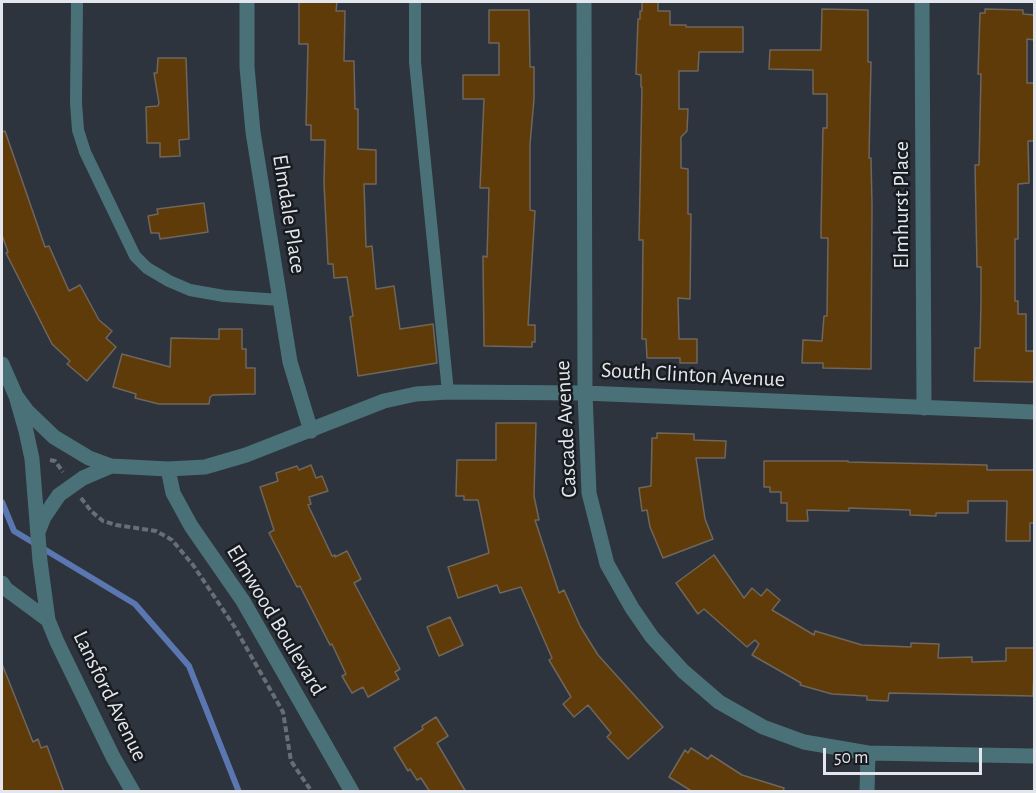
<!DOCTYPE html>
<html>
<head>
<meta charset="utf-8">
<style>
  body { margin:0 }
  #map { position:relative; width:1036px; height:793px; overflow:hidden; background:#2d343d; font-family:"Alegreya Sans",sans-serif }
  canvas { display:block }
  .frame { position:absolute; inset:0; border:3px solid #e3e7ed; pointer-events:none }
  .scale { position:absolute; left:823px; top:748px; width:159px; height:27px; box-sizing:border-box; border:3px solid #e3e7ed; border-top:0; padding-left:8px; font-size:18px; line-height:21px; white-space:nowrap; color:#e3e7ed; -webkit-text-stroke:4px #181b1f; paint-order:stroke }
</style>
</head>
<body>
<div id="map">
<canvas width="1036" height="793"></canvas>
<div class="frame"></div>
<div class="scale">50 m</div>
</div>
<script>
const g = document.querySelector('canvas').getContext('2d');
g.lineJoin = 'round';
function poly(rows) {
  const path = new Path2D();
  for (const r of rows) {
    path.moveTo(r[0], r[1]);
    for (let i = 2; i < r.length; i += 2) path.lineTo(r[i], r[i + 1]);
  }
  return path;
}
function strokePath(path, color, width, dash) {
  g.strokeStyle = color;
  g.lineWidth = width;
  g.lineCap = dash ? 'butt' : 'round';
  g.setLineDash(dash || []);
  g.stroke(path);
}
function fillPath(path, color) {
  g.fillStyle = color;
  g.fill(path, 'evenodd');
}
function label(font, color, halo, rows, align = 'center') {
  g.font = font + ' "Alegreya Sans",sans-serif';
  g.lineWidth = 5;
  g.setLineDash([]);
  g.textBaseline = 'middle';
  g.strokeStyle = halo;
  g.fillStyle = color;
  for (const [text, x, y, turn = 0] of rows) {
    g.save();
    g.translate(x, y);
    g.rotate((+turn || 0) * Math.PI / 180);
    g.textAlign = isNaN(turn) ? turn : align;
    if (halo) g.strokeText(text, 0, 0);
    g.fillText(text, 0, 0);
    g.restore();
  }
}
strokePath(poly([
  [2,502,14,531,135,604,189,666,239,792]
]), '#5a77b2', 6);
const building = poly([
  [299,2,337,2,336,11,345,11,344,61,354,61,355,109,358,109,358,149,376,150,376,184,364,184,366,247,372,246,376,289,394,286,400,329,433,324,437,363,358,376,350,317,353,316,347,277,334,278,333,264,328,264,324,183,325,140,311,140,311,125,306,125,308,44,299,44,299,2],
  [642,2,658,2,658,11,670,11,670,25,686,25,686,27,743,27,743,52,699,52,698,71,679,71,679,109,688,109,687,131,681,137,681,168,688,169,688,214,691,214,690,299,678,298,679,339,697,339,697,363,680,363,680,358,647,358,646,339,642,339,643,240,639,240,642,87,641,87,641,75,636,74,638,19,640,19,640,11,642,11,642,2],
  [822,9,868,10,868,62,871,62,869,158,871,158,872,206,871,369,823,368,823,363,802,363,803,340,822,341,824,316,827,316,828,238,821,238,821,229,823,128,827,128,827,94,813,94,813,70,769,69,770,50,821,50,822,9],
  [985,9,1023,10,1023,14,1035,15,1035,40,1027,39,1027,83,1035,83,1035,141,1028,141,1029,183,1018,184,1018,239,1015,239,1015,301,1018,301,1018,314,1026,314,1026,351,1035,351,1035,382,974,381,975,348,980,348,981,300,981,267,977,267,975,165,979,165,981,74,978,74,980,13,985,13,985,9],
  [489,10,529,10,530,67,534,67,534,99,530,144,530,210,535,211,528,325,535,325,535,342,532,342,532,347,484,346,483,256,487,257,489,188,480,188,484,99,463,99,463,75,499,75,499,43,489,43,489,10],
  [158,58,186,58,189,139,179,140,180,156,160,157,160,143,147,143,146,107,158,106,159,103,154,73,157,73,158,58],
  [5,131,45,247,49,246,69,291,80,285,99,320,112,331,106,338,116,347,87,381,67,364,70,361,52,344,6,253,8,252,2,235,2,132,5,131],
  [204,203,208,232,160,239,159,233,151,233,148,216,158,214,157,209,204,203],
  [219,329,242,329,242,349,246,349,246,368,255,368,255,394,213,395,210,397,209,404,159,404,135,398,136,394,113,387,122,354,170,367,171,338,219,339,219,329],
  [496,423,536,423,534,496,539,520,535,520,559,593,564,590,580,626,598,655,663,727,628,759,607,737,611,733,588,705,574,717,563,704,571,697,549,660,552,658,521,587,500,593,497,585,458,598,448,567,489,553,478,500,464,500,464,496,456,496,457,460,496,460,496,423],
  [657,433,694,434,694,440,726,441,725,458,696,458,705,519,713,539,663,558,650,527,647,510,642,511,639,488,651,486,652,438,657,438,657,433],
  [764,461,848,461,848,462,987,465,987,470,1035,470,1035,523,1030,523,1030,541,1006,541,1007,501,968,501,968,513,936,513,936,516,910,515,910,510,849,508,849,511,807,510,808,521,787,521,787,503,781,503,781,492,770,492,770,487,764,487,764,461],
  [311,465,316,478,322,476,328,491,309,497,311,504,308,505,332,556,335,555,335,557,347,551,361,579,354,583,400,669,395,672,399,679,368,697,363,687,352,693,342,676,346,674,332,644,330,645,300,586,297,587,269,533,274,530,260,487,278,481,276,473,297,466,299,470,311,465],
  [714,555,744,598,752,588,761,596,767,589,780,600,772,610,814,635,815,631,862,645,911,647,911,643,939,644,938,658,972,657,972,662,1006,661,1006,648,1035,648,1033,696,889,693,888,701,867,700,867,696,832,694,800,685,801,683,752,655,759,644,755,640,747,647,704,609,698,614,676,583,714,555],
  [450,617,463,645,439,656,427,627,450,617],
  [2,664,33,742,38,739,41,748,47,746,64,792,2,792,2,664],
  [436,717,448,736,437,743,466,792,430,792,421,778,417,780,410,769,408,771,394,748,423,729,422,726,436,717],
  [691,748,708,759,711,755,742,775,784,788,783,792,693,792,669,777,685,750,688,753,691,748]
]);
fillPath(building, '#5f3b09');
strokePath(building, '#6f665c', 1.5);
strokePath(poly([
  [50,460,55,461,63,472],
  [81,498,91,511,103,521,116,525,156,531,172,540,193,565,234,626,283,712,291,761,312,792]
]), '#686e76', 4, [6, 3]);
strokePath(poly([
  [77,2,76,103,78,130,85,152,135,256,147,268,169,281,190,290,224,296,280,300],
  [415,2,415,62,448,392]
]), '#4a7177', 12);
strokePath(poly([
  [247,2,247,67,253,132,290,362,311,431],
  [584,2,585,393,589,493,607,564,632,608,652,637,683,671,719,702,763,727,804,742,868,753,1034,756],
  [922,2,924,408],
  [2,364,16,396,26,431,32,459,40,561,48,620,57,642,113,757,133,792],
  [16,396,27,411,54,437,89,458,111,466,168,469,205,467,246,455,384,401,416,394,448,392,585,393,1034,412],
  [168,469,173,493,191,526,243,601,352,792],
  [38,532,44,517,59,495,83,478,111,466],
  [2,583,6,589,48,620],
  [867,792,868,753]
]), '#4a7177', 15);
label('22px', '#e3e7ed', '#181b1f', [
  ["Elmhurst Place",901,205,-90],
  ["Elmdale Place",289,214,81],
  ["South Clinton Avenue",693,375,3],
  ["Cascade Avenue",566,429,-93],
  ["Elmwood Boulevard",276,620,59],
  ["Lansford Avenue",110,696,64]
]);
</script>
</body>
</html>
